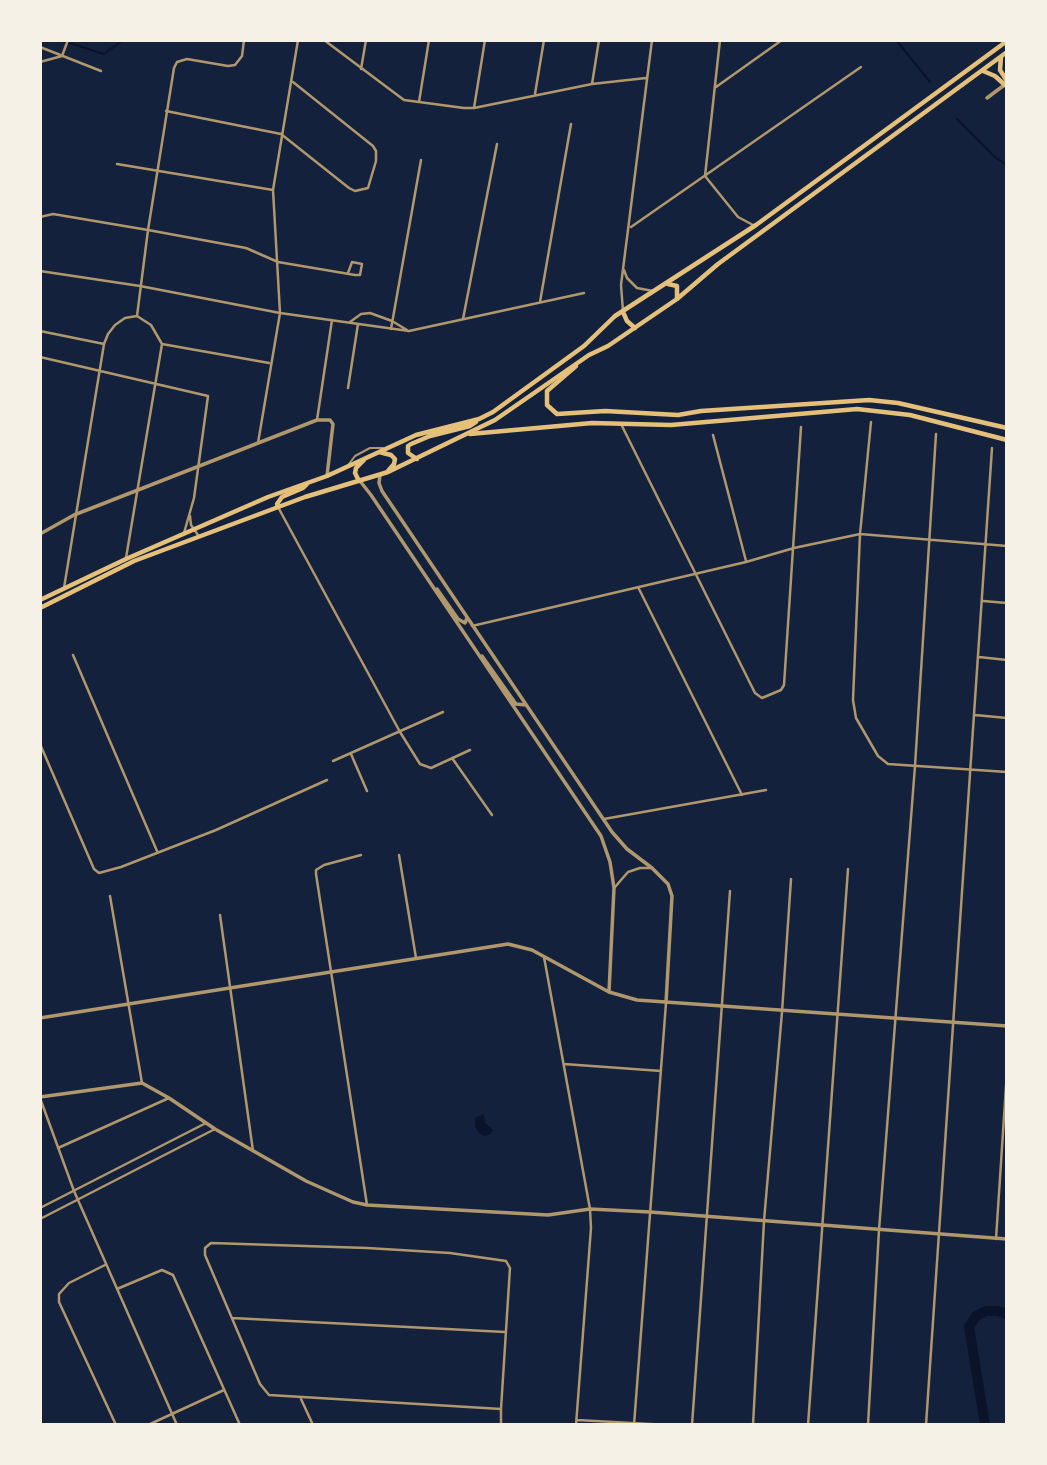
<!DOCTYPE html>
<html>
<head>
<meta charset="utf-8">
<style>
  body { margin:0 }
  #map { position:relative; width:1047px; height:1465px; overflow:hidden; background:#14213d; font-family:Roboto,sans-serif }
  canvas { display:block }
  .frame { position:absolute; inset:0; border:42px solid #f6f1e7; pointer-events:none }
</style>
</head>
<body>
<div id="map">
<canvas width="1047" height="1465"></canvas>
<div class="frame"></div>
</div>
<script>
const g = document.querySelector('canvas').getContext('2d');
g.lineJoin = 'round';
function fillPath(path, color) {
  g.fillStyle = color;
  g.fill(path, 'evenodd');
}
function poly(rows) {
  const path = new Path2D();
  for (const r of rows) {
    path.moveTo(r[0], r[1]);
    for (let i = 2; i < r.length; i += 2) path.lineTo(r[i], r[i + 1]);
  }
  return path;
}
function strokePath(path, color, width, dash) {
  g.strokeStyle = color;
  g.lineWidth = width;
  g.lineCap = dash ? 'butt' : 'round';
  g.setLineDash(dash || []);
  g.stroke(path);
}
fillPath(poly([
  [484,1114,485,1123,493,1130,491,1134,485,1136,480,1134,475,1127,475,1118]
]), '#0b132b');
strokePath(poly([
  [60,40,104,54,123,40],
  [896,40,930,82],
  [957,119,996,158,1007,165]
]), '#0b132b', 2);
strokePath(poly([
  [985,1425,969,1327,976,1316,986,1311,997,1311,1007,1314]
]), '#0b132b', 10);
strokePath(poly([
  [349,464,355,456,370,448,383,448]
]), '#b1986c', 2);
strokePath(poly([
  [324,40,404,100,464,108,474,108,592,84,646,78],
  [720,40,705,176,738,217,753,225],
  [40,47,101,71],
  [40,62,62,56,68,40],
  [361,69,366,40],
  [592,84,599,40],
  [716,87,782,40],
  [535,94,544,40],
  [419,102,429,40],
  [474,108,485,40],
  [166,111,281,134,349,188,355,191,368,188,376,161,376,151,373,146,293,82],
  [117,164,273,190],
  [40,217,53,214,148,230,246,248,278,262,355,275,360,275,362,264,352,262,348,273],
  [631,227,861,67],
  [624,270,627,278,637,288,653,291],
  [40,271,140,286,280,313,409,331,584,293],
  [540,302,571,124],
  [623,311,621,285,652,40],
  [137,316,148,230,174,68,177,62,187,59,228,66,235,65,242,56,244,40],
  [463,319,497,144],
  [350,322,361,314,370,313,392,321,407,330],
  [391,329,421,160],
  [40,331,104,344],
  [162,344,269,363],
  [40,357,208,396,194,498,184,533],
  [348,388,358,324],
  [317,420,332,320],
  [871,422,860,534,853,700,856,718,878,756,888,764,1007,772],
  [621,424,755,693,762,698,781,690,784,685,801,427],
  [713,435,746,561],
  [40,442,40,462],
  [258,443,280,313,273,190,298,40],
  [278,507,400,732,420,764,431,768,470,750],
  [190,516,191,525,198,535],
  [126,558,162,344,151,325,137,316],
  [64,588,104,344,108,334,115,325,125,318,137,316],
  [639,589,742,795],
  [983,601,1007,603],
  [472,626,746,562,794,548,860,534,1007,546],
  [73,655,157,851],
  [979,657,1007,660],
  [975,715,1007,718],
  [40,744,94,869,99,873,121,867,216,830,327,780],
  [351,754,367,791],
  [452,758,492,815],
  [333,761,443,712],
  [604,819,766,790],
  [361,855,324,865,316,870,316,874,367,1205],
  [399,855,416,958],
  [615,887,628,872,640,868,652,868],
  [110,896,142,1083],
  [220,915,253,1151],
  [544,957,590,1209,591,1228,576,1425],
  [564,1064,661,1071],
  [40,1098,74,1191,177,1425],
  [58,1148,169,1098],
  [40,1208,206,1123],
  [40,1219,215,1129],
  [996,1239,1007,1071],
  [211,1243,367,1248,450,1253,506,1261,510,1268,501,1409,269,1395,260,1384,205,1255,205,1248,211,1243],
  [105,1265,69,1283,59,1294,59,1302,116,1425],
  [117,1289,162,1270,173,1275,240,1425],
  [232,1318,505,1332],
  [301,1399,313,1425],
  [577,1420,668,1425],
  [148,1425,224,1390],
  [501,1425,501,1409],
  [634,1425,666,1003],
  [692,1425,730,891],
  [753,1425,764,1221,782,1012,791,879],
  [808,1425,848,869],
  [868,1425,879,1230,915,766,936,434],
  [926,1425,992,448]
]), '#b1986c', 2.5);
strokePath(poly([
  [987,98,1007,83],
  [380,475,379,483,382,491,612,832,627,849,652,868,668,884,672,896,666,1003],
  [360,481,371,495,601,836,610,862,614,888,609,992],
  [40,534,74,515,317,420,330,420,333,424,327,476],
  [437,589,458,619,465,623,467,618],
  [482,656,516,704,526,705],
  [40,1018,508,944,532,950,609,992,637,1000,1007,1026],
  [40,1097,142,1083,169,1098,215,1129,306,1181,353,1202,367,1205,548,1215,590,1209,650,1212,1007,1239]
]), '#b1986c', 3.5);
strokePath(poly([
  [576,366,547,391,547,405,557,414,605,411,678,415,701,411,869,400,898,403,1007,428],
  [470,434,592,423,671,425,857,409,910,415,1007,440]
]), '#e5c07b', 4.5);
strokePath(poly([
  [1001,57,1000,70,1007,81],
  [983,71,995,76,1005,85],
  [668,284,677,286,677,299],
  [623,312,627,321,635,328],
  [379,452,391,455,395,459,394,464,388,471],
  [417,459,408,453,408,446,411,444,430,436,470,426,476,422],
  [359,481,355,473,356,468,364,460],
  [278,507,277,504,282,497,303,488,307,484],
  [40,600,126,559,268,497,327,476,416,435,479,419,493,412,584,346,615,316,756,225,1007,41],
  [40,608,134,561,305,497,388,472,495,420,589,355,608,346,677,299,718,264,1007,52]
]), '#e5c07b', 4.5);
</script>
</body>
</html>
